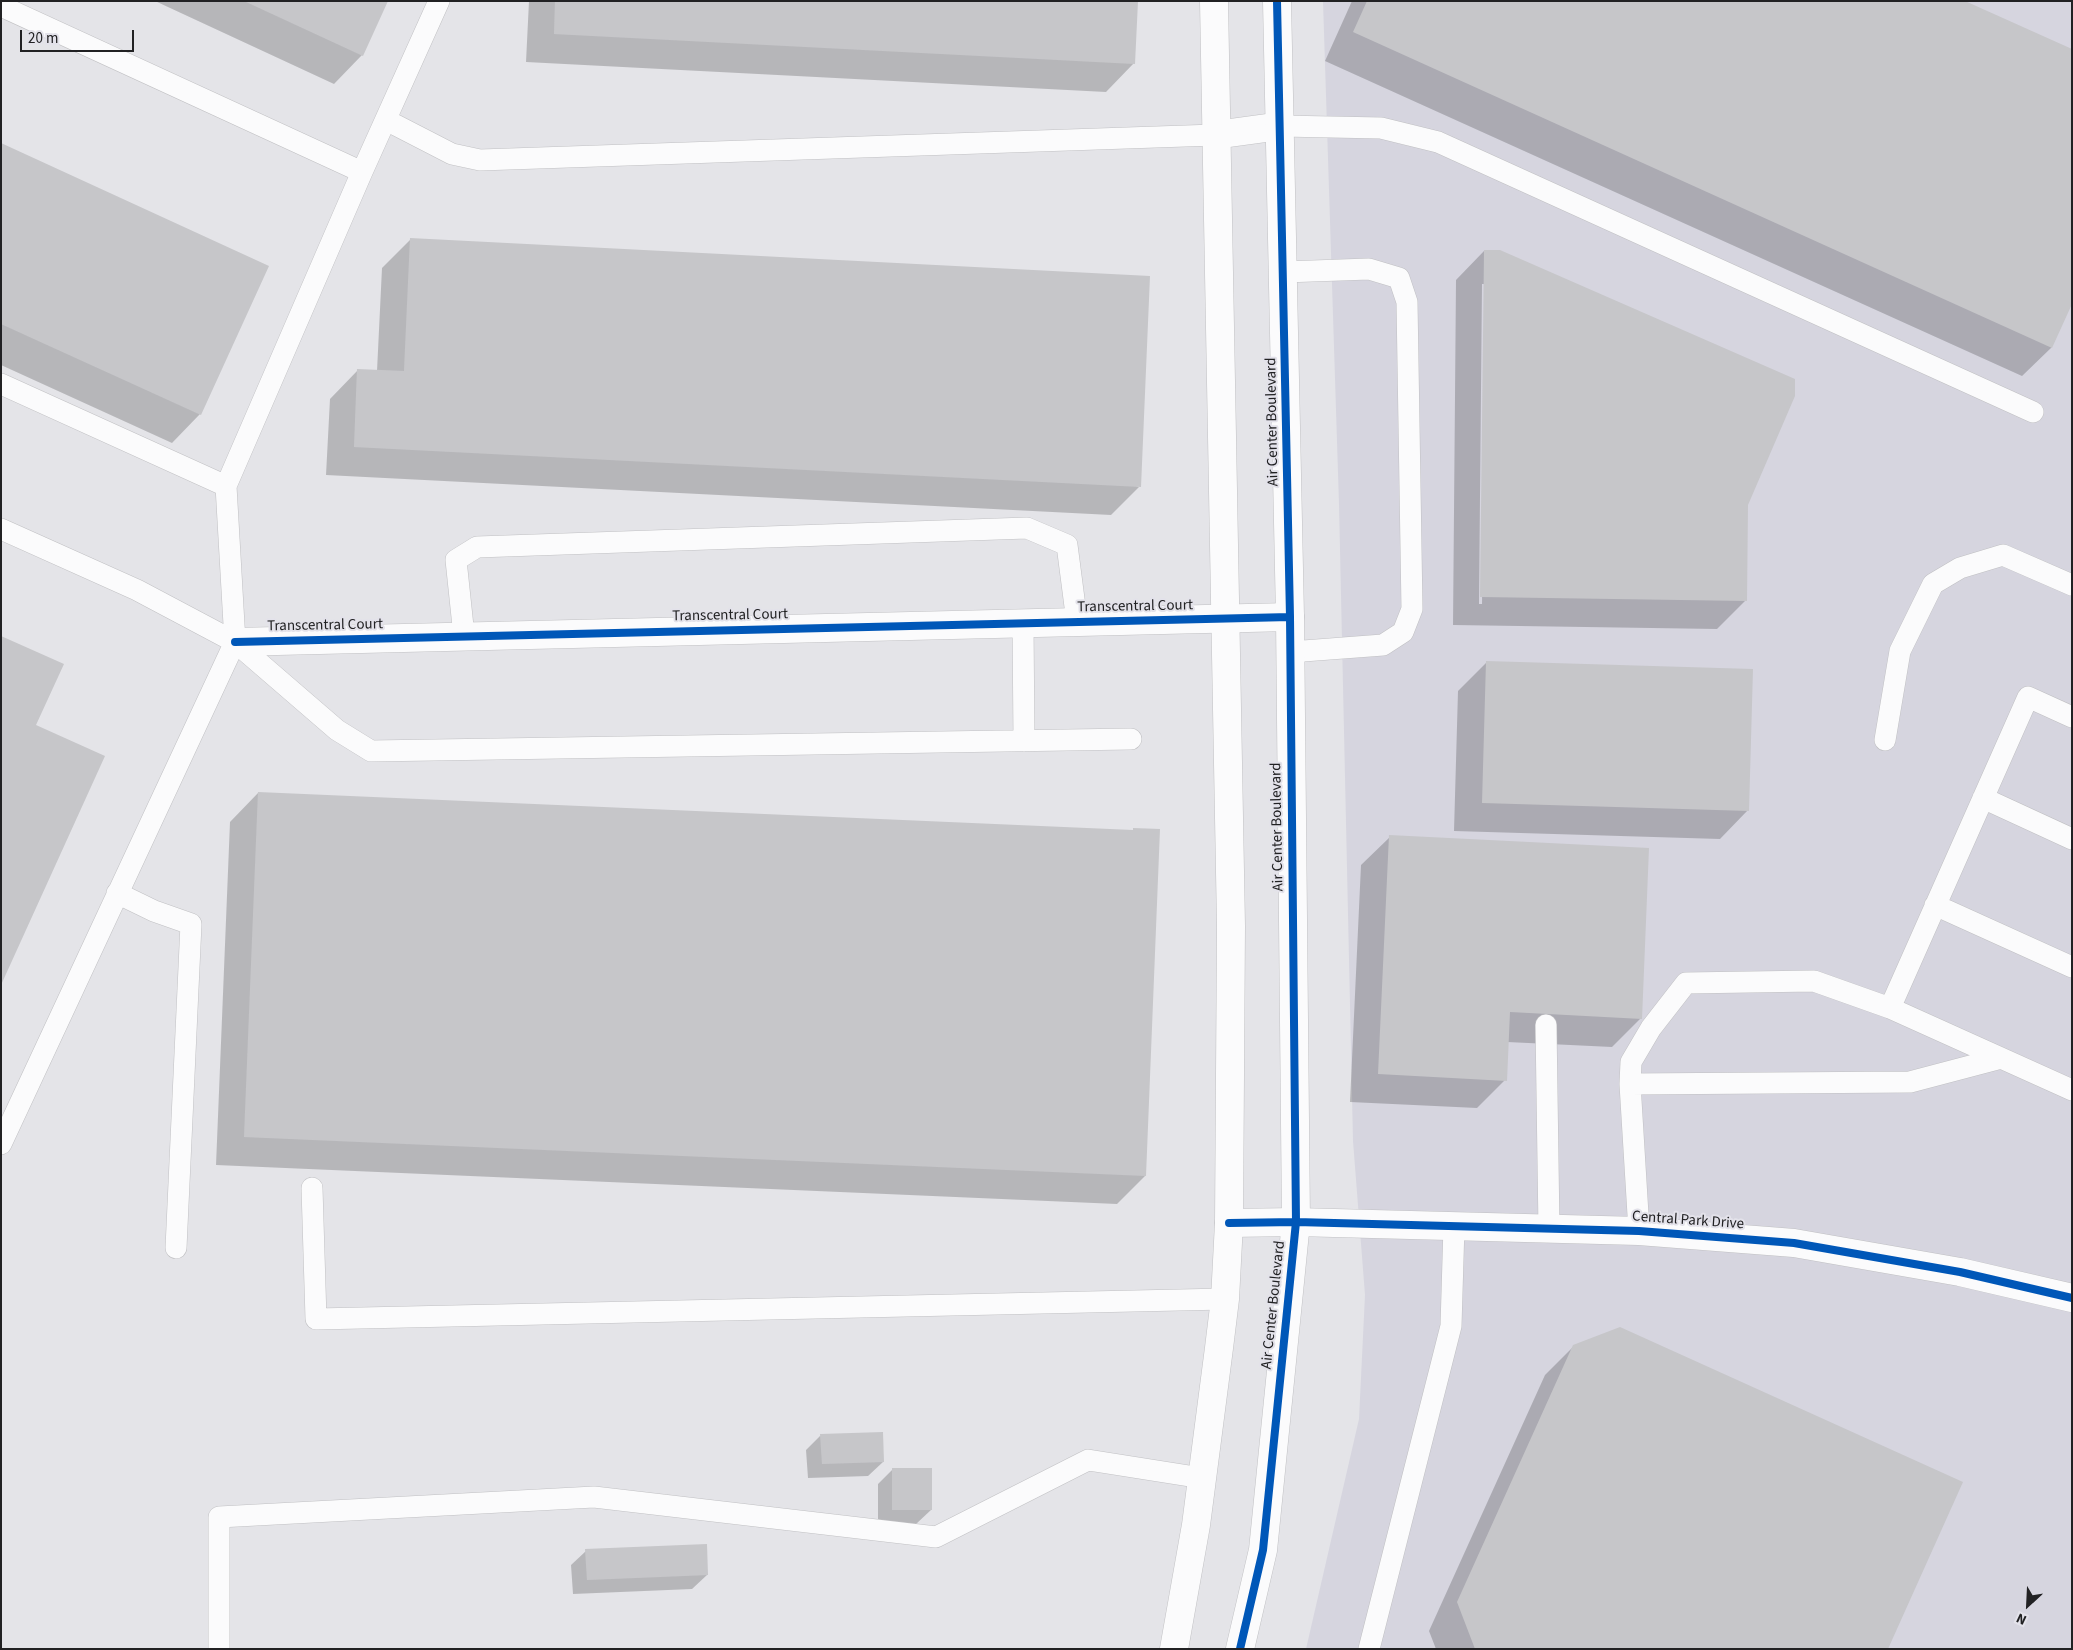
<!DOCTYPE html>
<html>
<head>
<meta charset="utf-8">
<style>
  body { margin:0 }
  #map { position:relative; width:2073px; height:1650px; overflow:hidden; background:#e4e4e8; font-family:"Source Sans 3",sans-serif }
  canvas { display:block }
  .frame { position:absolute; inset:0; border:2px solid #212123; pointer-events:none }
  .north { position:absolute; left:2003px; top:1580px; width:50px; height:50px; -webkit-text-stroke:4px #e3e2ea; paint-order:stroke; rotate:205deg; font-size:14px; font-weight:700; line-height:20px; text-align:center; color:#212123 }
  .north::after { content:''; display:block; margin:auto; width:18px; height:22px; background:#212123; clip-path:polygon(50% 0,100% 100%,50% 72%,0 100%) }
  .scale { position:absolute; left:20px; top:30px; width:114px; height:22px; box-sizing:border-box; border:2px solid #212123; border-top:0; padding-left:6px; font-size:15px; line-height:18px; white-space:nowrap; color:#212123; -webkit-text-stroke:4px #e3e2ea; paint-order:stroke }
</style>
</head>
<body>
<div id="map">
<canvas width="2073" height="1650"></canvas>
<div class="frame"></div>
<div class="north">N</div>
<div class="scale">20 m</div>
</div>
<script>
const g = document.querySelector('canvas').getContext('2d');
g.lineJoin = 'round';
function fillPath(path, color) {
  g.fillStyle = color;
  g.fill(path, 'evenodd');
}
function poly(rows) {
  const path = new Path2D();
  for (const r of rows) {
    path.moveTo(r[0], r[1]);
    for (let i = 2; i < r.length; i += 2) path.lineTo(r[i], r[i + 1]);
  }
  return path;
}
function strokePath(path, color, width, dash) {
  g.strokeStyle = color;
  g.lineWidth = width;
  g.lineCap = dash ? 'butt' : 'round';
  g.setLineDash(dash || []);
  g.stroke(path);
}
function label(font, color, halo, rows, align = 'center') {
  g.font = font + ' "Source Sans 3",sans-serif';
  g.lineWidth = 4;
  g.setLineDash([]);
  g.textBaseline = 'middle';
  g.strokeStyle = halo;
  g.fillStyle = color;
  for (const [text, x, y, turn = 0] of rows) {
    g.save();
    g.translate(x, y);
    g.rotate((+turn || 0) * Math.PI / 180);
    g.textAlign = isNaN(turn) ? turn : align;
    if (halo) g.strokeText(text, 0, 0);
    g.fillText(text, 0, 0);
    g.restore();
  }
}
fillPath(poly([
  [1323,1,2072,1,2072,1649,1306,1649,1359,1419,1365,1295,1353,1141,1339,504]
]), '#d6d5df');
fillPath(poly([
  [155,1,387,1,362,55,334,84],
  [529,1,1137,1,1134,63,1106,92,526,62],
  [1352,1,1962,1,2072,301,2051,348,2022,376,1325,61],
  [1,145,200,414,172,443,1,365],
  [410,240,1139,487,1111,515,326,475,330,399,358,370,377,371,382,268],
  [1484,251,1746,505,1745,601,1717,629,1453,625,1456,280],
  [1482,284,1485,284,1482,604,1479,604],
  [1487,662,1748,810,1720,839,1454,831,1458,691],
  [258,793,1131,832,1134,829,1145,1176,1117,1204,216,1165,230,822],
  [1390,837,1641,1018,1612,1047,1507,1042,1505,1080,1477,1108,1350,1102,1361,865],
  [1574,1346,1886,1649,1436,1649,1429,1631,1545,1375],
  [820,1436,883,1462,868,1476,808,1478,806,1450],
  [893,1469,931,1510,916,1524,878,1524,878,1484],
  [586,1551,707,1575,692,1589,573,1594,571,1565]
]), '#0003');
fillPath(poly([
  [244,1,388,1,363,56],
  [555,1,1138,1,1135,64,554,34],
  [1367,1,1965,1,2072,49,2072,304,2052,348,1353,32],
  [1,143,269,266,201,415,1,324],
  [410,238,1150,276,1141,487,354,447,357,369,404,371],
  [1484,250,1500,250,1795,379,1795,396,1748,505,1747,601,1480,597],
  [1,636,64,664,36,725,105,756,1,985],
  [1486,661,1753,669,1749,811,1482,803],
  [258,792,1133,830,1133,828,1160,829,1146,1176,244,1137],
  [1389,835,1649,848,1642,1019,1510,1012,1507,1081,1378,1074],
  [1620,1327,1963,1482,1888,1649,1475,1649,1457,1602,1573,1345],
  [883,1432,884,1462,822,1464,820,1434],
  [892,1468,932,1468,932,1510,892,1510],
  [707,1544,708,1575,587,1580,585,1549]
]), '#c6c6c9');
const lane = poly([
  [1,6,362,172],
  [386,120,452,154,480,160,1215,135],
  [1281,126,1381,128,1438,142,2033,412],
  [1284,272,1369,269,1399,278,1407,302,1412,609,1403,632,1383,645,1290,652],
  [1,384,226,486],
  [1,529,137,590,235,642,337,730,371,751,1131,739],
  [1023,623,1024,741],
  [464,636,456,560,477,547,1027,528,1067,545,1077,622],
  [1885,740,1900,651,1933,584,1960,568,2003,555,2072,585],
  [1983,798,2072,839],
  [117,893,154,911,191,924,176,1248],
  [1935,905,2072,967],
  [1890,1008,2028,697,2072,717],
  [1546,1025,1549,1229],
  [1630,1084,1631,1062,1651,1028,1686,983,1814,981,1890,1008,2072,1090],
  [1,1144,235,642,226,486,362,172,439,1],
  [312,1188,316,1319,1225,1299],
  [1639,1231,1630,1084,1910,1082,2001,1058],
  [219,1649,219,1517,594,1497,936,1537,1088,1460,1202,1478],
  [1369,1649,1451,1326,1454,1226]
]);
const street = poly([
  [1215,135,1281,126],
  [235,642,1290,617],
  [1229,1223,1296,1222,1639,1231,1794,1243,1960,1272,2072,1298]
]);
const secondary = poly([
  [1174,1649,1196,1525,1219,1348,1225,1299,1229,1223,1231,926,1214,1],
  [1240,1649,1263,1550,1296,1222,1290,617,1277,1]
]);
strokePath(lane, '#c0c0c3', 22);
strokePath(street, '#c0c0c3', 29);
strokePath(secondary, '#c0c0c3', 29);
strokePath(lane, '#fbfbfc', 21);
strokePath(street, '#fbfbfc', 28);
strokePath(secondary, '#fbfbfc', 28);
strokePath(poly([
  [235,642,1290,617],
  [1229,1223,1296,1222,1639,1231,1794,1243,1960,1272,2072,1298],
  [1240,1649,1263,1550,1296,1222,1290,617,1277,1]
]), '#0057b8', 8);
label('15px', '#212123', '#e3e2ea', [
  ["Air Center Boulevard",1273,422,-91],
  ["Transcentral Court",1135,607,-1],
  ["Transcentral Court",730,616,-1],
  ["Transcentral Court",325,626,-1],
  ["Air Center Boulevard",1278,827,-91],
  ["Central Park Drive",1688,1221,4],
  ["Air Center Boulevard",1274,1305,-84]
]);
</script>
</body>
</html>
